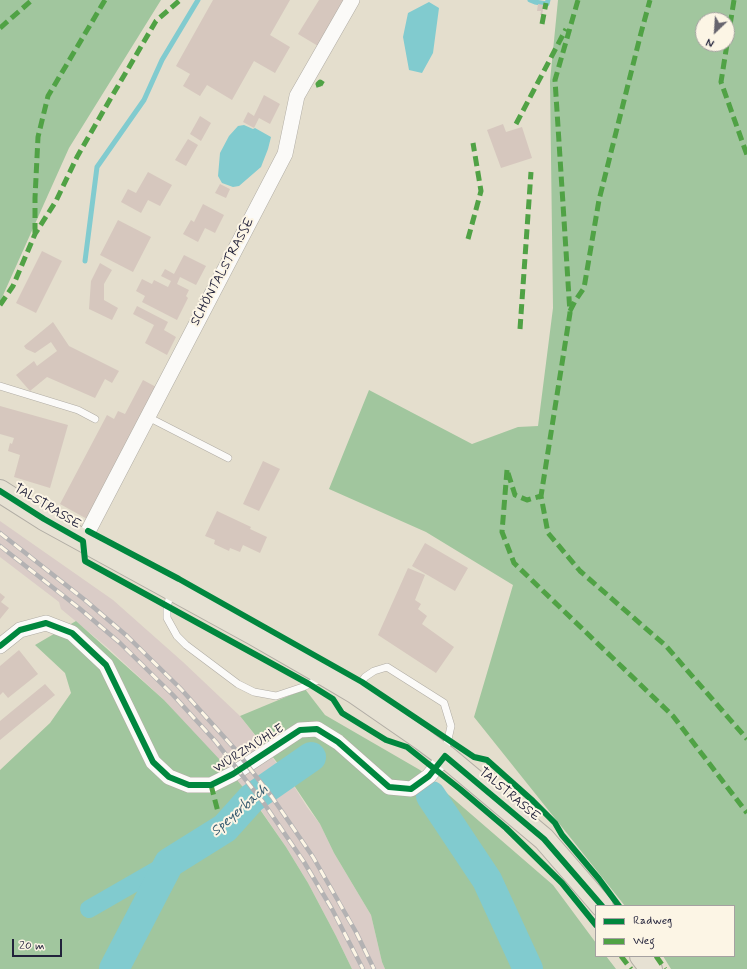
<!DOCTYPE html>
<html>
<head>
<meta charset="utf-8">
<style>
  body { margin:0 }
  #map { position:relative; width:747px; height:969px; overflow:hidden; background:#e4decd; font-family:Mynerve,sans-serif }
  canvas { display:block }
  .legend { position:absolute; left:595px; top:905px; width:140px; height:52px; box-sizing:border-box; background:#fcf5e5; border:1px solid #a5a1a1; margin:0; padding:5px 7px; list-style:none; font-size:12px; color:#22223b }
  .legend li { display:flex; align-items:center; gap:8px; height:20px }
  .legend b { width:20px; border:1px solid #a5a1a1 }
  .north { position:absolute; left:695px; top:12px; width:40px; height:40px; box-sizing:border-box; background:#fcf5e5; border:1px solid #a5a1a1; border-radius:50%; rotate:205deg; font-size:11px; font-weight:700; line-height:16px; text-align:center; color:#22223b }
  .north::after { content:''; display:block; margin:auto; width:14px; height:18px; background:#66646e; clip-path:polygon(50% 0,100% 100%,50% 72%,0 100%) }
  .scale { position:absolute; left:12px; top:939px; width:50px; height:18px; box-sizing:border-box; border:2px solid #22223b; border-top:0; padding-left:5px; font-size:12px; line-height:14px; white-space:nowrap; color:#22223b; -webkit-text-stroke:3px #fcf5e5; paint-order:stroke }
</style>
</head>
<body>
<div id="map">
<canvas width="747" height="969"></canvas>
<ul class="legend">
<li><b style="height:5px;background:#00873e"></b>Radweg</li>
<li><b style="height:5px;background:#50a245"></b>Weg</li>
</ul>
<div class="north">N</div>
<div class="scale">20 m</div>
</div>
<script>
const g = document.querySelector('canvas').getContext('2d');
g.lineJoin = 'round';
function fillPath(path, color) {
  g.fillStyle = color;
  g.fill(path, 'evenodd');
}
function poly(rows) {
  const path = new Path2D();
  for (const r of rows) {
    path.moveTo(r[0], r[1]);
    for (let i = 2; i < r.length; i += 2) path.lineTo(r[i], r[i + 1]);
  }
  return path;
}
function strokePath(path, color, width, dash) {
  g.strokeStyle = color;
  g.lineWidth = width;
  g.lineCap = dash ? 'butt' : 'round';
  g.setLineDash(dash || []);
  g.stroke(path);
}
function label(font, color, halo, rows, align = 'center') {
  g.font = font + ' Mynerve,sans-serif';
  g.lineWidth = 4;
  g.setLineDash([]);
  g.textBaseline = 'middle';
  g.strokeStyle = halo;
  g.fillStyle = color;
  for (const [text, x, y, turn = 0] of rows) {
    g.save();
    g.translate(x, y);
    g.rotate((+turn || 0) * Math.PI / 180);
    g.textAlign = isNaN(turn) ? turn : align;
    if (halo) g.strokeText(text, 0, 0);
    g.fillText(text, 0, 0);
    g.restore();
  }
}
fillPath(poly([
  [0,521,113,600,183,662,240,716,292,783,307,807,320,824,334,853,371,915,382,962,385,969,352,969,336,936,308,883,286,847,258,806,164,700,108,648,61,609,59,602,0,557]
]), '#daccc7');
fillPath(poly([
  [0,0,161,0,69,148,0,302],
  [558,0,747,0,747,969,671,969,663,956,734,956,734,906,625,906,474,717,513,585,426,532,329,489,369,390,472,444,518,427,538,426,553,308,550,81],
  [703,20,727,20,727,44,703,44],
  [76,621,164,700,221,761,252,798,286,847,308,883,336,936,352,969,0,969,0,770,50,723,71,693,65,673,35,645],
  [305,689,325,715,420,770,553,885,596,943,596,956,606,956,616,969,385,969,382,962,371,915,334,853,320,824,287,775,240,716]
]), '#a1c69e');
fillPath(poly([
  [429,2,439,8,433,53,422,73,409,70,403,37,408,13],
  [244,125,253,129,255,128,271,137,268,149,261,167,239,186,233,187,222,183,218,176,220,153,229,136,238,126]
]), '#81cbcf');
strokePath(poly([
  [530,0,535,2,547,4,548,0],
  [85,261,97,167,144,100,162,60,198,0]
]), '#81cbcf', 5);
strokePath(poly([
  [89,909,169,863]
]), '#81cbcf', 18);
strokePath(poly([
  [431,796,487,880,528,969],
  [114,969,169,863,225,828,252,798,311,757]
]), '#81cbcf', 30);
fillPath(poly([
  [213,0,290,0,270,35,290,47,275,73,254,61,232,100,207,85,200,96,183,86,190,74,176,66],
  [319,0,345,0,318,46,298,34],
  [538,4,544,5,542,15,540,15,541,11,537,11],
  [264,95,280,104,270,124,259,118,254,128,243,122,248,112,254,116],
  [200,116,211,123,201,141,190,134],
  [503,124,506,132,522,127,532,158,501,168,487,130],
  [188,139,198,145,186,166,175,160],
  [148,172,172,185,160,206,148,200,141,213,121,202,128,189,136,193],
  [220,184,230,189,226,198,215,193],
  [203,204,224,215,215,233,205,228,198,242,183,234,191,220,194,222],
  [118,220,151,237,133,272,100,255],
  [42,251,62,261,36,313,16,303],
  [184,255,206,266,196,285,180,277,177,284,189,290,186,296,188,298,177,320,142,302,145,296,136,291,142,279,152,284,154,280,168,287,171,281,161,276,165,269,174,274],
  [100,263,112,270,104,284,104,300,118,308,112,320,89,309,91,281],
  [137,306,168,322,164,330,176,337,167,355,145,343,154,325,133,314],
  [53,322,69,346,119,371,112,383,105,379,95,398,47,377,30,391,16,375,34,361,37,366,57,351,51,342,35,353,26,349,24,346],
  [143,380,158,388,87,519,60,504,107,415,114,419,118,411,125,414],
  [0,406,68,425,50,488,14,477,20,455,8,451,10,443,12,444,14,438,0,434],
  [263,461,280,469,259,511,243,504],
  [217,511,251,527,250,529,267,537,260,553,243,545,240,552,230,548,229,551,214,544,215,540,205,536],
  [425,543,468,568,455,591,412,566],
  [408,568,425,575,415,600,421,604,418,609,427,616,422,624,454,647,436,673,378,635],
  [0,593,5,597,1,602,9,608,0,619],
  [19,650,38,674,8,698,3,692,0,695,0,666],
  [45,684,55,695,0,740,0,721]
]), '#d6c7be');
const service = poly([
  [0,386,78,410,95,419],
  [148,417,228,458],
  [171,592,167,607,167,618,177,636,186,645,238,684,254,692,276,696,303,687,322,678],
  [355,691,365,677,374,671,387,667,444,703,451,726,445,753]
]);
const minor = poly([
  [83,541,285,154,297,96,352,0],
  [0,646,20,630,46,623,72,633,106,665,153,762,169,777,189,785,211,785,233,774,300,730,317,729,338,742,389,787,411,789,429,776,445,756]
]);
const primary = poly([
  [0,491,44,519,254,634,327,676,354,692,422,739,445,756,544,839,602,906],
  [641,956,651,969]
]);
strokePath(service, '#b0aca4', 8);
strokePath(minor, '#b0aca4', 16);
strokePath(primary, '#b0aca4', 24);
strokePath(service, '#fbfaf8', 7);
strokePath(minor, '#fbfaf8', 15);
strokePath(primary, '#e6e1d3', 22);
const rail = poly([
  [0,533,85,600,127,636,180,688,234,748,272,797,313,857,356,932,374,969],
  [0,546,79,608,120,643,173,695,216,742,263,802,304,862,332,909,363,969]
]);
strokePath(rail, '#b3b2b3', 4.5);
strokePath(rail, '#fcf5e5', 3, [9]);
strokePath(poly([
  [578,0,555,80,570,313,541,496,548,533,580,571,666,646,747,739],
  [734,0,721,82,747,155],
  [542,24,546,3],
  [0,28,32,0],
  [319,87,318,84,320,82,325,85],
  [516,124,566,29],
  [35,233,35,198,38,137,48,96,105,0],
  [468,239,481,191,473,143],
  [0,305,13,286,35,234,56,201,77,157,108,103,156,21,180,0],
  [570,311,575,301,584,288,599,200,641,33,650,0],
  [520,329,531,172],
  [507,470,502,532,514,563,673,716,747,813],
  [508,473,515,495,527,500,541,496],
  [211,785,218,812],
  [621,956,631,969],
  [656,956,665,969]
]), '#50a245', 5, [10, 5]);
strokePath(poly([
  [0,491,44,519,83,541,85,561,309,684,333,699,342,713,386,740,407,747,460,789,506,828,562,883,596,925],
  [88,531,179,579,362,682,474,757,487,760,533,801,555,823,562,835,599,879,619,906],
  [0,646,20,630,46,623,72,633,106,665,153,762,169,777,189,785,211,785,233,774,300,730,317,729,338,742,389,787,411,789,429,776,445,756,544,839,602,906]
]), '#00873e', 6);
label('13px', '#22223b', '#fcf5e5', [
  ["SCHÖNTALSTRASSE",223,272,-62],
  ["TALSTRASSE",47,507,31],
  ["WÜRZMÜHLE",249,749,-32],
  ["TALSTRASSE",509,795,40]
]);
label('italic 14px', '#355a6f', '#fcf5e5', [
  ["Speyerbach",240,811,-41]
]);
</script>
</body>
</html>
